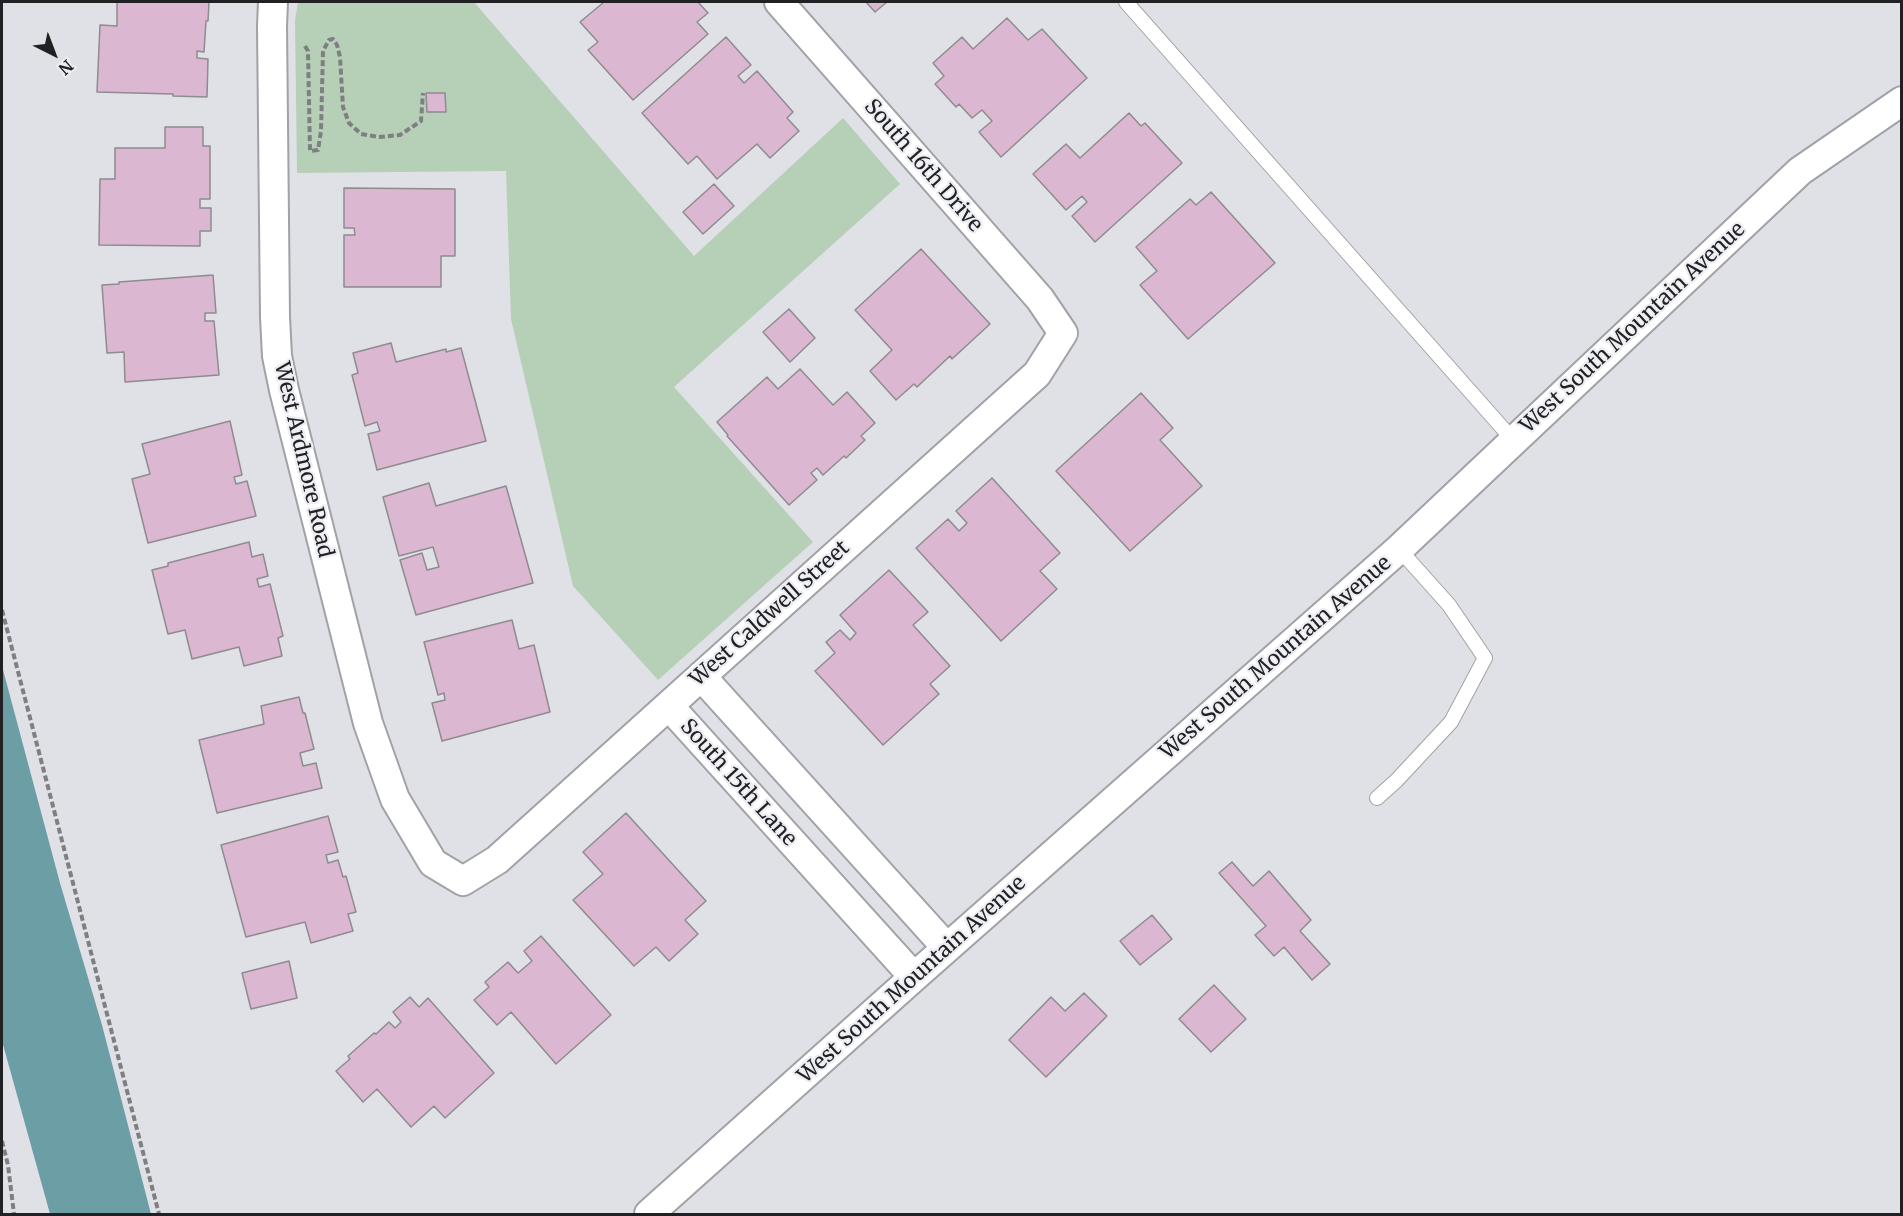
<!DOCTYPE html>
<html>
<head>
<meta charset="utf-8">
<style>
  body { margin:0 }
  #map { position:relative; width:1903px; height:1216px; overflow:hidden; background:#e0e1e6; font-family:Merriweather,serif }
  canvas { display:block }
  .frame { position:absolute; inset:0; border:3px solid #212123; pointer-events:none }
  .north { position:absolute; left:24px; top:24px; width:60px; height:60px; -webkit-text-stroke:4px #edeef3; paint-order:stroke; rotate:138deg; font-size:16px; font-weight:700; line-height:24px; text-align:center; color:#212123 }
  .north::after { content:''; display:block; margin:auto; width:21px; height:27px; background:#212123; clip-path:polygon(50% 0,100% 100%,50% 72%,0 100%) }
</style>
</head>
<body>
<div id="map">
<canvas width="1903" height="1216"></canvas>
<div class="frame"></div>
<div class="north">N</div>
</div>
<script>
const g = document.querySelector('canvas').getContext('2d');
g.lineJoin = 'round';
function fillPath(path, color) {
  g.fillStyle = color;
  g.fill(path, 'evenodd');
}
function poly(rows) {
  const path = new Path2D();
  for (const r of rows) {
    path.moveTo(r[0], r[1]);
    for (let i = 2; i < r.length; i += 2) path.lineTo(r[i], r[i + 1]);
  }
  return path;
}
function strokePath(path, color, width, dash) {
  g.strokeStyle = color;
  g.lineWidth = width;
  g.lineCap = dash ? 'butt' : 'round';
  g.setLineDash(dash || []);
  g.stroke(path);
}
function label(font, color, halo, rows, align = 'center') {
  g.font = font + ' Merriweather,serif';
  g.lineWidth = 4.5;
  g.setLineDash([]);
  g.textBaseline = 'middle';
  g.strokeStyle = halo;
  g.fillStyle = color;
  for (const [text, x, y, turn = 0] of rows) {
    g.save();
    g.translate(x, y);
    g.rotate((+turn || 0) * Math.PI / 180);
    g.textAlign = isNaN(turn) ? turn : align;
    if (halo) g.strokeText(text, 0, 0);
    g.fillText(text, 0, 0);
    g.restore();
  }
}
fillPath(poly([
  [298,2,474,2,694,256,843,118,900,184,674,387,813,542,658,680,573,586,511,319,506,171,297,173,295,21]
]), '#b6d0b7');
fillPath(poly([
  [2,666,60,883,102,1025,151,1214,50,1214,2,1041]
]), '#6c9fa5');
const building = poly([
  [117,2,209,2,208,21,206,21,204,52,197,51,197,58,208,59,207,97,173,96,173,94,97,92,100,25,117,26,117,2],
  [604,2,698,2,708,13,697,22,708,34,633,100,588,50,598,42,580,22,604,2],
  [866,2,887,2,875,12,866,2],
  [1007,18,1028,40,1042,29,1087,78,1001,157,979,132,992,121,982,110,972,118,959,104,956,107,935,84,944,76,933,63,962,37,973,49,1007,18],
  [726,37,751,65,738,76,744,83,757,71,793,112,787,118,799,131,770,158,757,144,717,179,697,156,688,164,642,113,726,37],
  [426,93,445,93,446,112,427,112,426,93],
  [1129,113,1141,126,1145,123,1182,163,1095,242,1072,216,1087,202,1082,196,1066,210,1033,174,1066,144,1080,158,1129,113],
  [165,127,203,127,203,146,210,146,210,199,200,199,200,208,211,208,211,231,200,231,200,246,99,245,100,179,115,179,115,148,165,148,165,127],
  [714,184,734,206,703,234,683,212,714,184],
  [344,188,455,189,455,256,441,256,441,287,344,287,344,235,355,235,354,228,344,228,344,188],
  [1211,192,1275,263,1188,339,1140,285,1157,271,1136,247,1190,199,1196,205,1211,192],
  [921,249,990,324,952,359,950,356,917,387,914,384,896,400,870,371,892,350,855,310,921,249],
  [213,275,216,313,205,313,205,321,214,321,219,375,125,382,124,352,107,353,102,285,119,284,119,282,213,275],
  [789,309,815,338,790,362,763,332,789,309],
  [391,343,396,362,446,349,446,352,461,348,486,441,377,470,368,434,380,431,377,422,365,426,352,375,358,373,353,353,391,343],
  [800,369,833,405,847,392,875,423,861,436,865,440,846,458,844,456,823,475,817,468,811,473,817,480,789,505,727,436,728,435,717,422,767,377,778,389,800,369],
  [1141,393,1173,428,1160,440,1202,486,1130,551,1056,471,1141,393],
  [230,421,242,475,234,477,236,484,247,481,256,516,148,543,132,479,150,474,142,444,230,421],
  [992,478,1060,553,1040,571,1057,589,1001,641,916,548,948,519,959,531,967,523,956,511,992,478],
  [429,483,436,506,506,486,533,583,416,615,400,560,422,553,427,570,439,567,433,547,399,556,383,497,429,483],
  [249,542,252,557,263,554,268,576,257,579,259,587,270,584,283,636,278,638,282,656,244,666,239,647,192,659,185,630,168,634,152,570,168,566,168,563,249,542],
  [889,570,928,612,913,625,950,666,930,684,939,694,883,745,815,671,835,653,826,642,840,630,850,640,856,633,840,615,889,570],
  [512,620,519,649,534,645,550,712,442,741,432,703,445,700,444,693,438,695,424,642,512,620],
  [299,697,303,713,305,713,314,749,300,753,303,766,316,763,322,788,217,813,199,740,264,724,261,706,299,697],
  [626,813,706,901,685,920,698,934,669,961,656,947,634,966,573,900,603,874,583,852,626,813],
  [328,816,338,852,326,855,328,863,338,860,343,877,346,876,356,912,348,914,353,931,311,943,305,922,246,937,221,845,328,816],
  [1232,862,1253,886,1269,871,1311,920,1300,931,1330,964,1312,980,1284,947,1274,956,1255,935,1266,926,1219,873,1232,862],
  [1152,915,1172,939,1140,965,1120,941,1152,915],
  [541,936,611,1015,556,1064,511,1012,497,1025,474,1000,489,987,485,982,508,962,518,973,532,961,524,951,541,936],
  [289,961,297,998,251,1009,242,973,289,961],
  [1214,985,1246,1019,1211,1052,1179,1019,1214,985],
  [1084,993,1107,1016,1046,1077,1009,1040,1051,997,1065,1011,1084,993],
  [410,997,419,1007,428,998,494,1073,445,1118,434,1106,411,1127,377,1089,363,1102,336,1071,350,1059,348,1056,374,1033,376,1034,389,1022,395,1028,401,1022,393,1012,410,997]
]);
fillPath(building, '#dbb7d2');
strokePath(building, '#8f8b8e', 1.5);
const lane = poly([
  [1126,2,1514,441],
  [1377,798,1396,781,1451,722,1485,658,1449,605,1399,549]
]);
const street = poly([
  [273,2,272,26,275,317,277,356,284,390,368,723,395,799,433,863,463,881,497,860,1037,374,1063,333,1040,299,779,2],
  [701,676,947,948],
  [669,706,914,977],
  [649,1214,914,977,1399,549,1800,171,1902,101]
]);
strokePath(lane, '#a1a2a7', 16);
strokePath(street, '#a1a2a7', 32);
strokePath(poly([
  [305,46,308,51,310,151,318,150,321,131,323,51,329,40,333,39,337,45,340,57,343,107,349,123,361,134,379,137,400,135,421,121,423,93],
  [2,610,159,1214],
  [2,1141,8,1165,14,1214]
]), '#7e7f82', 4, [6, 3]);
strokePath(lane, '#fff', 14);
strokePath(street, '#fff', 28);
label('21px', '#212123', '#edeef3', [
  ["South 16th Drive",923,166,49],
  ["West South Mountain Avenue",1633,328,-43],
  ["West Ardmore Road",303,460,77],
  ["West Caldwell Street",770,614,-42],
  ["West South Mountain Avenue",1276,658,-41],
  ["South 15th Lane",738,783,48],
  ["West South Mountain Avenue",912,980,-42]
]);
</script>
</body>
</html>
